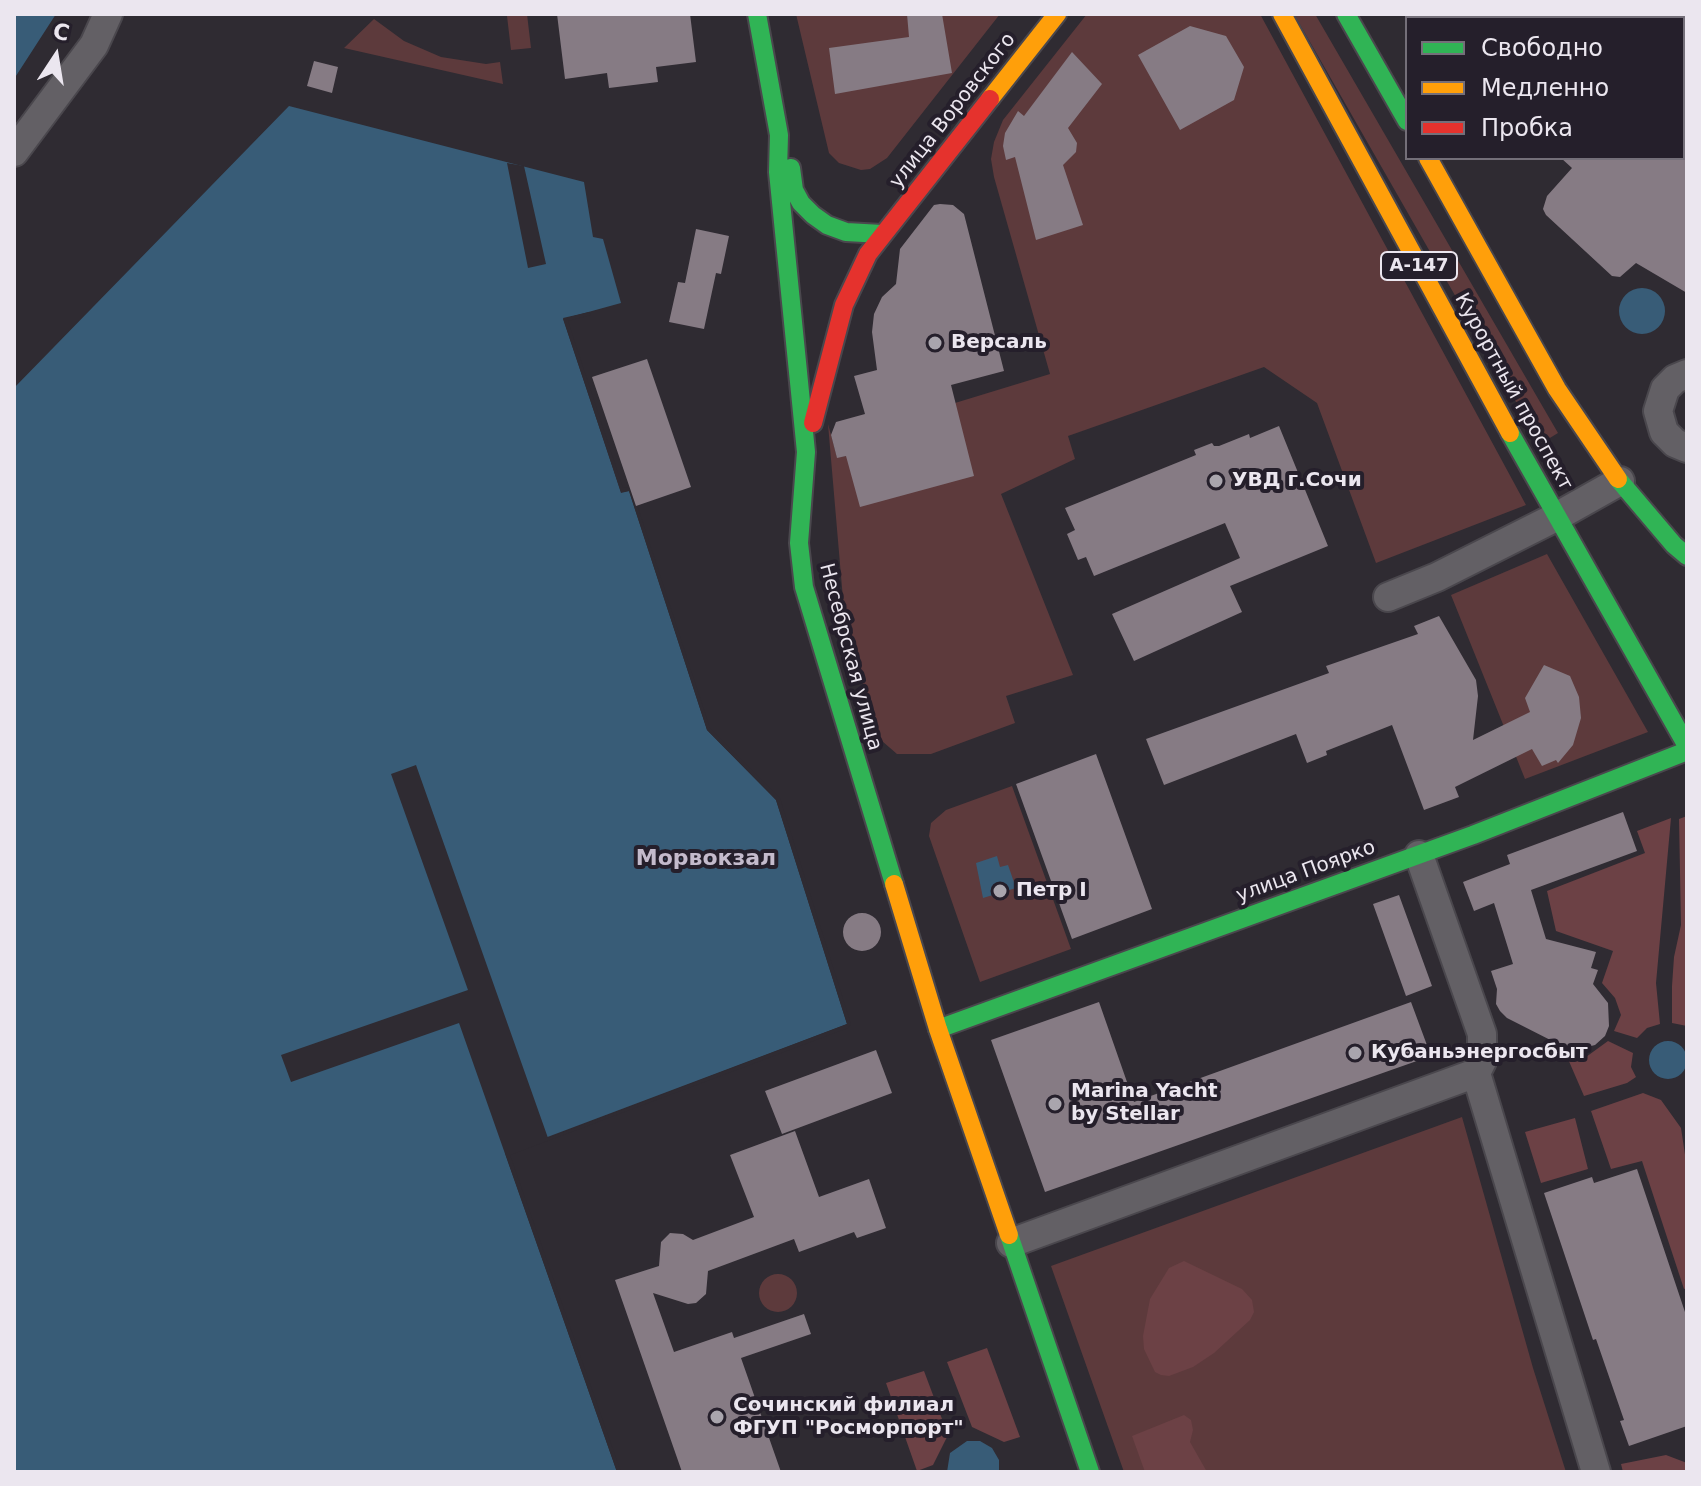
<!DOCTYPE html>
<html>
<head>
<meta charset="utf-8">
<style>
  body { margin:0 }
  #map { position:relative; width:1701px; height:1486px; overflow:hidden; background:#2f2b32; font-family:"DejaVu Sans",sans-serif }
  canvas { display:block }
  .frame { position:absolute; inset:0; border:16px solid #ebe6ef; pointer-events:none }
  .legend { position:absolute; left:1405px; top:16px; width:280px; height:144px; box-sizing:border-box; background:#251f2b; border:2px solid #746f79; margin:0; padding:10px 14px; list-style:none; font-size:24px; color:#ebe6ef }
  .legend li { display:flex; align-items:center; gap:16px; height:40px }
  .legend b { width:40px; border:2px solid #746f79 }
  .north { position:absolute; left:16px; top:16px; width:80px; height:80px; -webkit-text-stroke:6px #251f2b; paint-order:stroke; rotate:12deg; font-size:22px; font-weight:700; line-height:32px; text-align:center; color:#ebe6ef }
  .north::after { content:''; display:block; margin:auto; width:28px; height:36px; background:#ebe6ef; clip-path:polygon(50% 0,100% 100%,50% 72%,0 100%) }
</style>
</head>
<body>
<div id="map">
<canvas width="1701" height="1486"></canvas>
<div class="frame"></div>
<ul class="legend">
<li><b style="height:10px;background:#30b455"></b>Свободно</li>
<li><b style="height:10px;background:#ff9f0a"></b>Медленно</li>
<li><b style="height:10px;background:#e5322d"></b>Пробка</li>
</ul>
<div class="north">С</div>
</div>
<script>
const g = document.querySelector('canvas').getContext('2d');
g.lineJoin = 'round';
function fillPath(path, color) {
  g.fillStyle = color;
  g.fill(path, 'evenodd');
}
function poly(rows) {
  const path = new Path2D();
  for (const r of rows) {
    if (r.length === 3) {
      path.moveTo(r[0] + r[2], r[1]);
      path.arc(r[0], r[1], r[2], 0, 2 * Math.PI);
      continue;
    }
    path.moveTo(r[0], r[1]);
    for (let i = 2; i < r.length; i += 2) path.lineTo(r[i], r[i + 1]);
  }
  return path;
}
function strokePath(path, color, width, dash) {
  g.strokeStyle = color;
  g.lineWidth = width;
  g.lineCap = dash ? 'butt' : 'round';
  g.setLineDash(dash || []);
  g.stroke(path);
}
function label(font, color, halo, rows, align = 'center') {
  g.font = font + ' "DejaVu Sans",sans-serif';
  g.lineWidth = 8;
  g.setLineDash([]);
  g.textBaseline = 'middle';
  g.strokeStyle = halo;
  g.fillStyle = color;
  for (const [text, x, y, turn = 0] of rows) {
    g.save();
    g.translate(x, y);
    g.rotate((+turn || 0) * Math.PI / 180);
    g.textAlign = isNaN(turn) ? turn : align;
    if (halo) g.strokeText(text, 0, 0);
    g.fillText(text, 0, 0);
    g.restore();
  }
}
fillPath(poly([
  [527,14,531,48,511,50,507,16],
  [796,14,1000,14,887,158,870,169,861,170,839,163,829,153],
  [1087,14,1260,14,1526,505,1376,563,1317,403,1264,367,1068,436,1075,459,1001,494,1073,675,1006,696,1015,723,931,754,897,754,882,741,846,634,828,424,837,457,846,456,955,403,1050,374,994,177,991,159,994,142,1003,120],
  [1294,14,1315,14,1558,433,1540,444],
  [374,19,404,41,441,57,486,64,500,62,503,84,344,48],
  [1547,554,1648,732,1525,779,1451,595],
  [1012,786,1071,949,980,982,929,836,931,823,946,810],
  [1462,1117,1533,1368,1566,1472,1124,1472,1051,1266],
  [778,1293,19]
]), '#5d3a3c');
fillPath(poly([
  [1687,816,1687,1026,1672,1023,1672,986,1674,957,1681,925,1679,819],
  [1671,818,1656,983,1660,1024,1647,1028,1637,1038,1614,1031,1621,1015,1615,998,1602,983,1613,951,1556,931,1547,891,1645,853,1637,831],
  [1608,1041,1633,1053,1631,1067,1636,1077,1627,1083,1584,1096,1568,1059,1586,1057],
  [1643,1093,1661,1100,1681,1128,1687,1168,1687,1288,1684,1289,1642,1161,1611,1169,1591,1111],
  [1575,1118,1588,1169,1541,1183,1525,1132],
  [1184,1261,1242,1289,1252,1300,1254,1312,1250,1320,1214,1353,1193,1367,1169,1376,1161,1375,1155,1372,1144,1349,1143,1336,1150,1299,1169,1268],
  [987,1348,1020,1437,1004,1442,972,1427,947,1362],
  [924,1371,948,1435,933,1465,917,1471,886,1383],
  [1184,1415,1191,1420,1193,1430,1190,1442,1207,1472,1145,1472,1132,1436],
  [1666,1455,1687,1463,1687,1472,1623,1472,1621,1464]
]), '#6c4145');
fillPath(poly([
  [14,14,56,14,14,79],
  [289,106,584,182,593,237,603,239,621,303,563,319,621,492,629,491,707,730,776,800,847,1024,505,1153,617,1472,14,1472,14,388],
  [1642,311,23],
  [997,856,1000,867,1008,865,1016,888,983,898,976,863],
  [1668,1060,19],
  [967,1441,980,1441,992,1448,999,1460,999,1472,947,1472,950,1453]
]), '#385c77');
fillPath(poly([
  [507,163,524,166,546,264,528,268],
  [589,312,591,315,568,321,623,488,629,487,632,489,710,728,780,798,851,1024,848,1028,510,1155,621,1472,617,1472,459,1023,291,1082,281,1055,468,990,391,774,416,765,548,1138,847,1024,776,800,707,730,629,491,621,493,563,318]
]), '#2f2b32');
strokePath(poly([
  [1445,18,1445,14]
]), '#385c77', 8);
fillPath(poly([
  [557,14,690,14,696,62,656,67,658,82,609,88,607,73,565,79],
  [907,14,942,14,952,73,835,94,829,48,909,37],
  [1190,26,1226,36,1244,67,1234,100,1180,130,1138,55],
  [1072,52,1102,84,1068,128,1077,143,1076,152,1063,165,1083,225,1036,240,1015,157,1006,160,1003,146,1005,133,1018,111,1024,116],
  [314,61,338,67,332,93,307,86],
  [1561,158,1687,158,1687,293,1636,263,1620,277,1612,276,1546,215,1543,209,1547,196,1572,168],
  [940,204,953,205,964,214,1004,371,951,385,974,476,860,507,846,456,837,458,831,435,836,422,865,414,854,376,877,370,872,332,874,314,882,297,896,284,900,249,934,205],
  [696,229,729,236,721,274,716,273,704,329,669,322,678,282,685,283],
  [647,359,691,487,636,506,592,377],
  [1279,426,1328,546,1230,586,1242,612,1134,661,1112,614,1240,558,1225,523,1094,576,1086,557,1078,560,1067,534,1075,530,1065,508,1196,455,1194,450,1212,443,1214,446,1219,446,1249,434,1250,438],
  [1439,616,1476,680,1478,696,1473,740,1530,712,1525,698,1544,665,1570,676,1579,697,1581,718,1573,745,1558,763,1556,760,1542,766,1532,749,1455,787,1459,797,1424,810,1392,725,1326,751,1327,755,1307,763,1296,734,1164,785,1146,739,1329,673,1326,666,1418,634,1414,626],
  [1096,754,1152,909,1072,939,1016,784],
  [1623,812,1637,851,1531,890,1546,939,1596,952,1591,968,1598,970,1593,984,1608,1003,1609,1026,1605,1036,1595,1045,1572,1051,1507,1018,1500,1011,1496,1004,1497,989,1491,971,1513,964,1494,903,1474,911,1463,882,1510,864,1507,855],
  [1399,895,1432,986,1406,996,1373,904],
  [862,932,19],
  [1099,1002,1134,1102,1411,1002,1431,1056,1045,1192,991,1040],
  [876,1050,892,1093,782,1134,765,1091],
  [795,1131,819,1197,869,1179,886,1228,857,1238,854,1232,799,1252,794,1239,708,1271,706,1294,696,1303,688,1304,653,1293,674,1352,732,1332,734,1338,804,1314,811,1334,741,1358,781,1472,682,1472,615,1280,659,1266,661,1242,670,1233,683,1234,693,1240,754,1217,730,1155],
  [1637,1169,1687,1318,1687,1426,1629,1446,1620,1421,1624,1420,1596,1339,1593,1340,1544,1193,1592,1177,1594,1183]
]), '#867b84');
const street = poly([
  [1638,14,1642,18],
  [1670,18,1673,14],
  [14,152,94,45,108,14],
  [1687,374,1675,379,1665,389,1658,411,1664,432,1675,443,1687,448],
  [1388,597,1437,577,1556,517,1620,481],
  [1419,855,1482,1034,1482,1061,1476,1073,1596,1472],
  [1011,1243,1476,1073]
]);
const fast = poly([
  [757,14,779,135,778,172,806,452,799,543,804,587,894,884],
  [1346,14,1407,121],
  [791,168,794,190,801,203,813,215,827,225,846,232,882,234],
  [1510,433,1687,746],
  [1618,479,1674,545,1687,556],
  [938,1029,1473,835,1687,751],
  [1009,1235,1090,1472]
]);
const slow = poly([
  [1282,14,1510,433],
  [990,99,1057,14],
  [1428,158,1557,389,1618,479],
  [894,884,938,1029,1009,1235]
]);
const jam = poly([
  [813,423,844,305,868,254,990,99]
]);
strokePath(street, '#4a474d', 32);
strokePath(fast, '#4a474d', 22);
strokePath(slow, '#4a474d', 22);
strokePath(jam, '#4a474d', 22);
strokePath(street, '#636065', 28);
strokePath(fast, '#30b455', 18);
strokePath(slow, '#ff9f0a', 18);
strokePath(jam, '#e5322d', 18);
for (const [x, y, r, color] of [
  [935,343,8,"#a9a5ad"],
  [1216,481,8,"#a9a5ad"],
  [1000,891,8,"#a9a5ad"],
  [1355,1053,8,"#a9a5ad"],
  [1055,1104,8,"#a9a5ad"],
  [717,1417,8,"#a9a5ad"]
]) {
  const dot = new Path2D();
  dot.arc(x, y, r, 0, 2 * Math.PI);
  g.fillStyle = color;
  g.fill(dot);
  strokePath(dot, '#251f2b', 3);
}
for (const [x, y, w] of [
  [1419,266,76]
]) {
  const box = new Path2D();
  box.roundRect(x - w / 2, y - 14, w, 28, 6);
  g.fillStyle = '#251f2b';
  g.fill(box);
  strokePath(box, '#ebe6ef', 2);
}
label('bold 18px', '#ebe6ef', null, [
  ["А-147",1419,266]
]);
label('20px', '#ebe6ef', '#251f2b', [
  ["улица Воровского",953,111,-52],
  ["Курортный проспект",1513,392,61],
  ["Несебрская улица",850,657,75],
  ["улица Поярко",1306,872,-20]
]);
label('bold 20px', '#ebe6ef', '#251f2b', [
  ["Версаль",951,343],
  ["УВД г.Сочи",1232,481],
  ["Петр I",1016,891],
  ["Кубаньэнергосбыт",1371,1053],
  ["Marina Yacht",1071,1092],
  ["by Stellar",1071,1115],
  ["Сочинский филиал",733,1406],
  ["ФГУП \"Росморпорт\"",733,1429]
], 'left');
label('bold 22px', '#c4bbcc', '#251f2b', [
  ["Морвокзал",706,859]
]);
</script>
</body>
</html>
